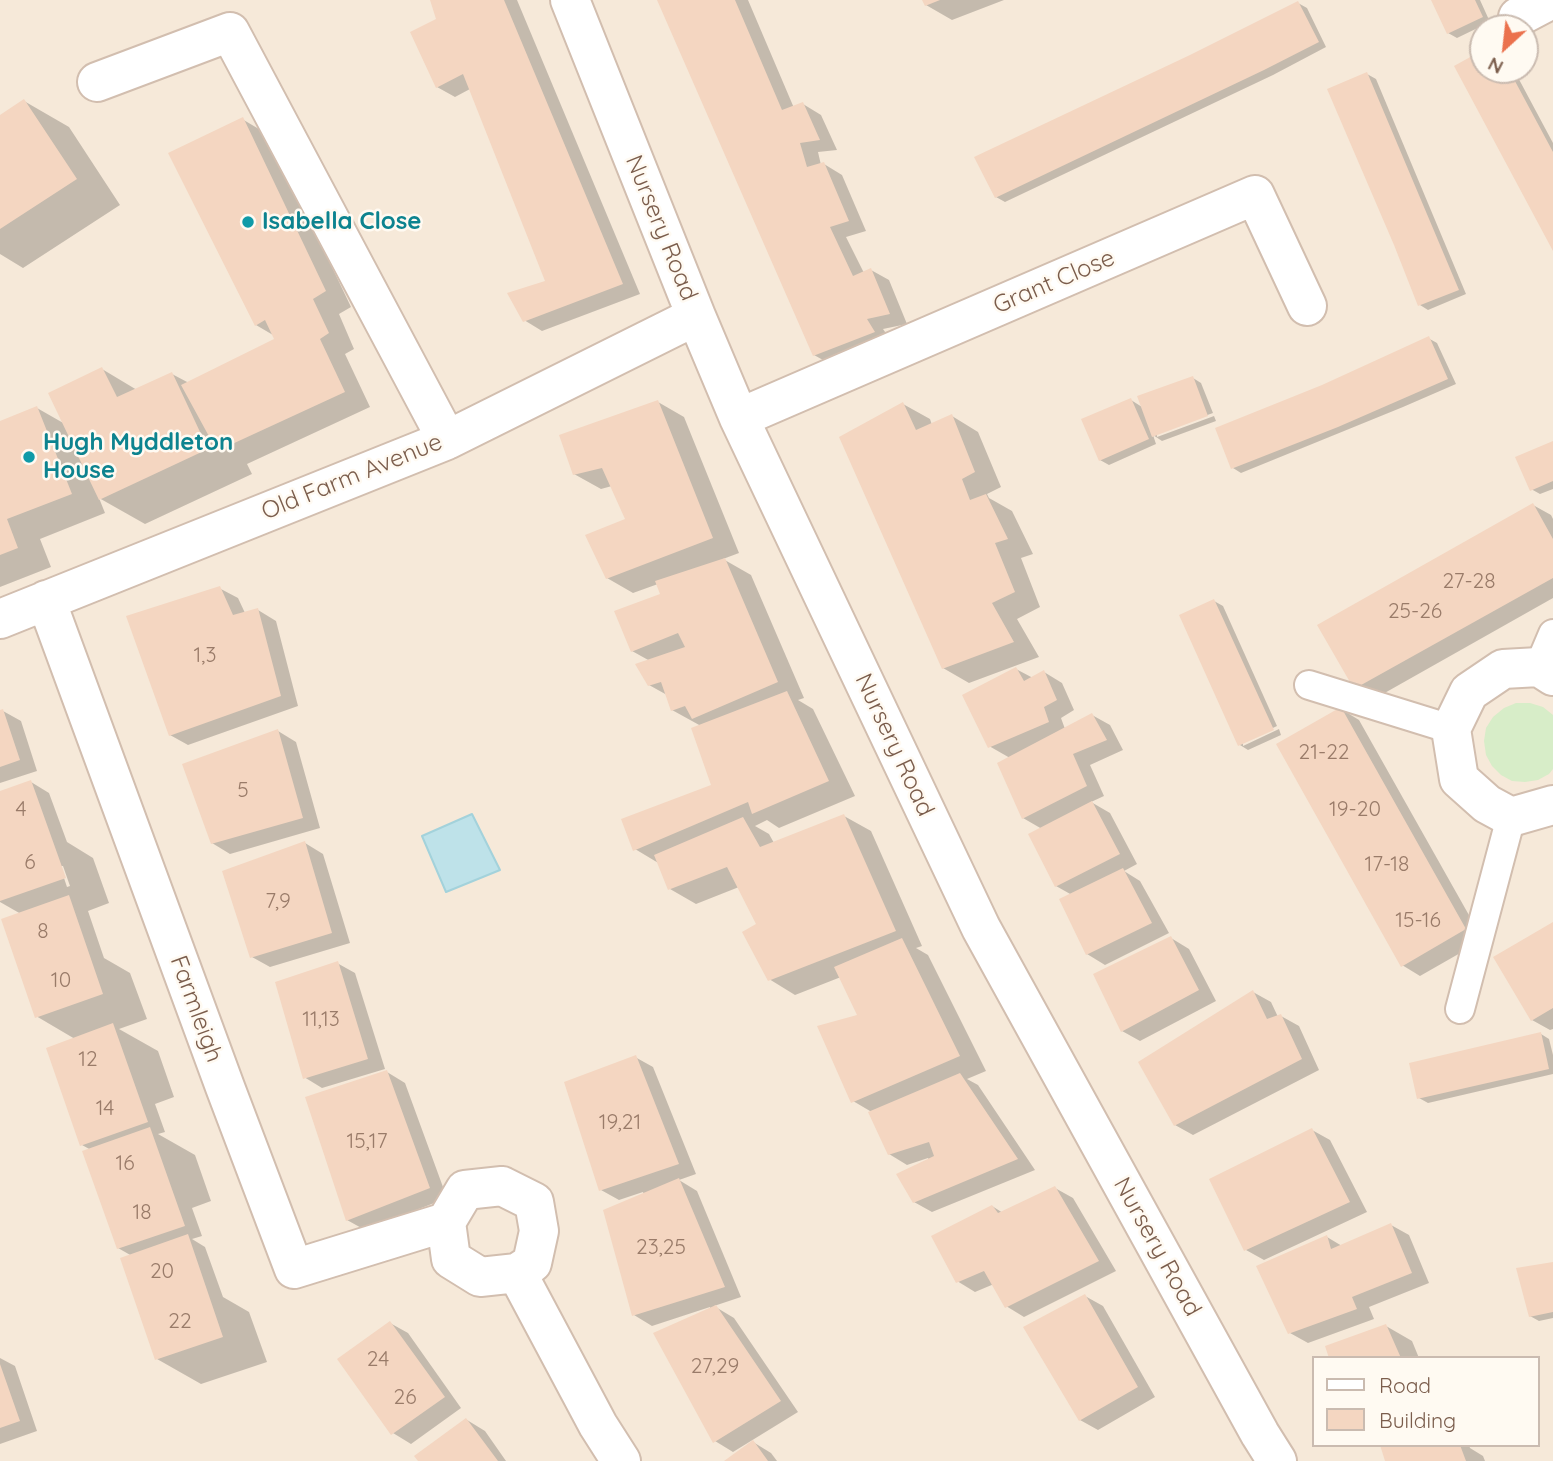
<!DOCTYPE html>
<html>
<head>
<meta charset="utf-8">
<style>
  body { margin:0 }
  #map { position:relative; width:1553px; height:1461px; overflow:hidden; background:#fdf6eb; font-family:Quicksand,sans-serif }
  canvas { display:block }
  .legend { position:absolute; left:1312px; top:1356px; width:228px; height:91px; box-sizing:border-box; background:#fffaf2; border:2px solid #cabbb0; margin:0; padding:9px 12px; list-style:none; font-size:21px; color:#7b5d4c }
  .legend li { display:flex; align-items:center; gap:14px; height:35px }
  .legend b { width:35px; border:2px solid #cabbb0 }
  .north { position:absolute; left:1469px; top:14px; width:70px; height:70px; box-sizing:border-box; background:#fffaf2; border:2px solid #cabbb0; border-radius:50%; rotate:207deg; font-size:19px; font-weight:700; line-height:28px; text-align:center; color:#7b5d4c }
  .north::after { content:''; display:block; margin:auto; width:24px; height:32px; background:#eb714d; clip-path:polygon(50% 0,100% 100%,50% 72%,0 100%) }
</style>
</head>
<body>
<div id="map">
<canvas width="1553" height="1461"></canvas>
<ul class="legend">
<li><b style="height:9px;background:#fff"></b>Road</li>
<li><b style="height:19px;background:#f4d6c1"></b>Building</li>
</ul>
<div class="north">N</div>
</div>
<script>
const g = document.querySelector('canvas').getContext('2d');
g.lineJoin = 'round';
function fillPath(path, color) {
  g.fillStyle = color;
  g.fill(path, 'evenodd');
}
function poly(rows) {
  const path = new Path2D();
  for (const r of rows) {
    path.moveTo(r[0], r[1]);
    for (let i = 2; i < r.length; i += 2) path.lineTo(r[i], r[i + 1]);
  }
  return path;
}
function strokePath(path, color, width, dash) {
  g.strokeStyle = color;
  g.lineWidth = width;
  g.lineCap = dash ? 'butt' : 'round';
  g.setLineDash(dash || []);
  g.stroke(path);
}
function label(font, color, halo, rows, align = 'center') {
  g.font = font + ' Quicksand,sans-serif';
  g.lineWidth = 5;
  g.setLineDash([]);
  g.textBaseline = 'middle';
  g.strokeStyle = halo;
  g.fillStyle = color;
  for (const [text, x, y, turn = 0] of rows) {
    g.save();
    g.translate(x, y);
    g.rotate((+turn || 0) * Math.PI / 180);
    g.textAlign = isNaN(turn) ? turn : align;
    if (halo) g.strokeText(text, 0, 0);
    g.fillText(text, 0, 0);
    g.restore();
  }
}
fillPath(poly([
  [0,0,1553,0,1553,1461,0,1461],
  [1483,28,1525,28,1525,70,1483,70],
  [1313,1358,1537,1358,1537,1445,1313,1445]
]), '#f6e9d9');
fillPath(poly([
  [1516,703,1530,703,1543,707,1553,715,1553,769,1549,774,1538,780,1525,782,1512,781,1501,775,1492,766,1486,755,1484,741,1486,728,1493,717,1504,708]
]), '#d7edc8');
const water = poly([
  [472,814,500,870,446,892,422,836,472,814]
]);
fillPath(water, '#bee2e9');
strokePath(water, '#a3d2db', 2);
fillPath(poly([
  [431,0,517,0,640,294,542,331,524,320,547,282,470,89,455,97,437,87,439,19],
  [659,0,748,0,794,108,803,104,821,115,837,150,818,152,821,165,824,164,842,175,866,231,846,237,864,273,871,270,889,280,907,324,883,329,892,342,832,365,814,355],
  [924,0,1004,0,952,20,926,5],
  [1433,0,1480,0,1490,22,1457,38,1448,33],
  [1298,3,1307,8,1326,47,1273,75,1005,202,996,197],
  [1483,52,1483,70,1514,70,1553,143,1553,247,1456,67],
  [1367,74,1376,79,1466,294,1428,310,1420,305],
  [24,101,69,127,120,205,23,268,0,254,0,117],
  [242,119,269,135,351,307,339,314,354,349,345,354,370,407,247,464,252,474,145,524,99,498,105,513,40,539,51,567,0,587,0,423,37,408,65,424,102,369,137,390,172,374,189,383,276,340,273,335,256,325],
  [1428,338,1437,343,1456,384,1403,407,1241,473,1233,468,1323,387],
  [1193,378,1201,383,1213,413,1157,433,1157,437,1214,416,1216,421,1162,441,1153,435,1156,444,1109,465,1100,460,1131,400,1142,407],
  [658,402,684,417,739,553,723,559,751,575,804,698,798,700,813,709,855,796,779,828,767,820,755,826,769,834,774,843,844,816,871,831,922,946,916,948,928,955,986,1071,967,1079,978,1085,1035,1170,932,1212,914,1202,929,1160,928,1158,907,1165,889,1154,870,1111,853,1101,859,1016,841,977,795,995,769,979,758,924,739,887,696,904,670,889,660,864,635,849,713,786,701,726,672,710,667,695,649,685,650,661,632,651,662,595,658,584,633,593,607,578,628,519,612,486,601,489,574,474],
  [903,404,930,419,932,425,952,416,978,432,1001,487,987,494,989,498,1012,511,1033,554,1021,558,1040,607,1017,619,1039,657,969,683,943,668],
  [1553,443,1553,489,1540,494,1531,489],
  [1533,505,1551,515,1553,519,1553,598,1374,699,1356,688],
  [219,588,238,598,245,613,258,610,276,621,298,706,188,745,170,735],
  [1214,601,1223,606,1277,726,1243,742,1243,746,1279,729,1281,735,1248,750,1240,745],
  [1016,669,1033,678,1044,672,1062,683,1074,710,1061,718,1065,729,1092,715,1110,725,1123,750,1090,765,1104,796,1091,802,1110,813,1137,864,1124,871,1140,881,1169,933,1105,965,1087,954,1072,895,1056,886,1042,829,1023,818,1010,758,989,746],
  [1341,709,1359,720,1483,940,1420,976,1402,965],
  [3,711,21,721,37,771,0,783,0,712],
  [278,731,296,742,320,828,230,854,212,843],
  [31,782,49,793,67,842,93,858,109,903,88,911,104,958,130,973,147,1019,119,1029,158,1051,174,1097,155,1104,165,1132,158,1134,195,1155,211,1201,192,1208,202,1236,192,1239,205,1247,223,1297,249,1312,267,1362,201,1384,157,1359,132,1256,118,1248,91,1150,82,1145,75,1039,36,1016,21,914,0,902,0,793],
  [60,866,63,866,70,886,67,887],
  [305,843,323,854,350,943,270,967,252,957],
  [1553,925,1553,1029,1550,1030,1532,1020],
  [1171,938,1189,949,1216,1001,1140,1041,1122,1031],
  [337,963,355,973,385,1069,322,1088,304,1077],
  [1253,992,1271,1002,1278,1017,1281,1016,1299,1026,1319,1070,1193,1135,1175,1125],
  [1541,1034,1549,1039,1553,1055,1553,1074,1428,1103,1419,1098],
  [635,1057,653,1067,696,1174,679,1180,697,1191,741,1297,714,1306,734,1318,798,1412,733,1452,715,1441,710,1307,652,1326,634,1315,644,1195,643,1192,619,1200,601,1190],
  [387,1072,405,1083,447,1198,365,1230,347,1220],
  [1312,1130,1330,1140,1367,1212,1264,1260,1246,1250],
  [1055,1188,1073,1198,1116,1271,1024,1317,1006,1306,994,1284,975,1292,957,1281,992,1206,1003,1213],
  [1391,1225,1409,1235,1429,1283,1369,1307,1374,1319,1308,1343,1290,1333,1327,1237,1342,1246],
  [1553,1264,1553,1318,1539,1321,1530,1316],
  [1085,1296,1103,1306,1155,1397,1098,1430,1080,1420],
  [390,1323,408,1333,461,1408,411,1444,393,1433],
  [1386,1326,1412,1341,1419,1358,1331,1358],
  [0,1358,15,1366,37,1431,0,1444],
  [467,1420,485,1431,506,1461,420,1461],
  [753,1442,771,1453,777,1461,727,1461],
  [1382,1445,1469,1445,1470,1448,1483,1456,1485,1461,1388,1461]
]), '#0003');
fillPath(poly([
  [430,0,504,0,623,284,523,322,507,293,545,281,463,74,436,88,410,32,436,19],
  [657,0,735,0,782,110,803,102,820,140,800,143,807,167,824,162,849,221,830,227,853,276,871,268,890,314,867,319,875,332,813,356],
  [922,0,940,0,925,6],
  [1431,0,1475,0,1483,17,1447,34],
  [1298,1,1319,42,1264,70,995,198,974,157,1190,55],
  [1483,50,1483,70,1509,70,1553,152,1553,251,1454,66],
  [1367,72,1459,290,1418,306,1394,245,1327,89],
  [24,99,77,179,0,229,0,115],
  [243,117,326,291,313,299,329,333,320,339,345,392,217,451,181,385,274,339,265,320,255,326,168,153],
  [1429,336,1448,379,1338,427,1231,469,1215,428,1322,385],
  [102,367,117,397,172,372,208,449,99,500,48,393],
  [1193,376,1208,416,1152,437,1137,396],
  [1131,398,1149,439,1099,461,1081,419],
  [658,400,713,538,606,579,585,535,625,519,602,468,573,475,559,435],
  [903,402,916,430,952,414,975,472,962,479,970,500,986,494,1008,539,995,543,1015,592,992,603,1014,642,942,669,839,437],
  [37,406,72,494,7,519,18,548,0,555,0,421],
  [1553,441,1553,481,1530,491,1515,457],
  [1533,503,1553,539,1553,578,1354,689,1317,625],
  [725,558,778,682,692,719,685,706,671,711,661,682,648,686,635,664,685,647,678,633,631,652,614,611,660,594,655,581],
  [220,586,233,615,258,608,281,696,169,736,126,616],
  [1214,599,1274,730,1238,746,1179,615],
  [1016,667,1024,681,1044,670,1057,700,1044,707,1049,722,988,748,962,695],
  [787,691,829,781,752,814,748,802,633,851,621,819,711,785,691,728],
  [1341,707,1466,929,1401,967,1276,744],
  [3,709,20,760,0,767,0,710],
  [1092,713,1107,740,1073,754,1087,786,1022,819,997,763],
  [278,729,303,818,211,844,182,764],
  [31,780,66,878,0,901,0,791],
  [1092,801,1120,854,1055,887,1028,834],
  [844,814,896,931,768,981,742,932,756,924,727,867,668,890,654,855,743,817,760,847],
  [305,841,332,933,250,958,222,871],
  [1123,868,1152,923,1086,955,1059,899],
  [69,895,103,994,35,1018,1,919],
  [1553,922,1553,1008,1531,1021,1493,957],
  [1171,936,1199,990,1121,1032,1093,974],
  [902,938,960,1056,851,1103,817,1026,857,1015,834,967],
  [338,961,368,1059,303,1079,275,982],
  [1253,990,1267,1019,1281,1014,1302,1059,1174,1126,1138,1062],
  [113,1023,148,1122,80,1146,46,1048],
  [1541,1032,1549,1069,1417,1099,1409,1063],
  [636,1055,679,1164,599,1191,564,1082],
  [387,1070,430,1188,346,1221,305,1097],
  [960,1073,1018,1159,913,1203,896,1174,934,1156,929,1142,888,1155,868,1112],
  [150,1127,185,1226,117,1249,82,1151],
  [1312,1128,1350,1202,1244,1251,1209,1179],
  [679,1178,725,1287,632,1316,603,1210],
  [1055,1186,1099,1261,1005,1308,984,1271,956,1283,931,1236,992,1205,998,1213],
  [1391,1223,1412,1273,1352,1297,1357,1309,1288,1334,1256,1266,1327,1235,1331,1249],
  [188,1234,223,1337,155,1360,120,1258],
  [1553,1262,1553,1312,1529,1317,1516,1268],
  [1085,1294,1138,1387,1079,1421,1023,1327],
  [716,1305,781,1401,713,1443,653,1333],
  [390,1321,445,1397,391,1435,337,1359],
  [1386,1324,1401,1358,1329,1358,1325,1346],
  [0,1364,20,1421,0,1428],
  [466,1418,498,1461,418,1461,414,1456],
  [753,1440,768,1461,724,1461],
  [1380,1445,1460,1445,1466,1461,1385,1461]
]), '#f4d6c1');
const lane = poly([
  [1539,667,1553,634],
  [1309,685,1451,729],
  [1460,1009,1511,817]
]);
const street = poly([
  [570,0,696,316,739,418,981,928,1260,1434,1277,1461],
  [1518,17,1550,0],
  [97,82,230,32,447,440],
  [739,418,1255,195,1307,306],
  [46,600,225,1087,294,1269,446,1222],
  [0,619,447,440,696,316],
  [1553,676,1539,667,1503,669,1469,692,1451,729,1459,779,1487,804,1511,817,1553,805],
  [502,1186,534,1202,539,1231,532,1263,517,1273,480,1277,451,1259,446,1222,465,1190,502,1186],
  [517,1273,598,1425,621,1461]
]);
strokePath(lane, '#d2beaf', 32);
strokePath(street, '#d2beaf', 42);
strokePath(lane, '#fff', 28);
strokePath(street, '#fff', 38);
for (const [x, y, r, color] of [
  [248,222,7,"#0f9aa8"],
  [29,457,7,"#0f9aa8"]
]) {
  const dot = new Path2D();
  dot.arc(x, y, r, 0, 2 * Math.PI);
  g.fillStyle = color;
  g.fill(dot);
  strokePath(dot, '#fffaf2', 2.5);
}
label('21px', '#997b69', null, [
  ["27-28",1469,582],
  ["25-26",1415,612],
  ["1,3",205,656],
  ["21-22",1324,753],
  ["5",243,791],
  ["4",21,810],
  ["19-20",1355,810],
  ["6",30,863],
  ["17-18",1387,865],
  ["7,9",278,902],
  ["15-16",1418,921],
  ["8",43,932],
  ["10",61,981],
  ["11,13",321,1020],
  ["12",88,1060],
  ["14",105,1109],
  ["19,21",620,1123],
  ["15,17",367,1142],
  ["16",125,1164],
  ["18",142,1213],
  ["23,25",661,1248],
  ["20",162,1272],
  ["22",180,1322],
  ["24",378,1360],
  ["27,29",715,1367],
  ["26",405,1398]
]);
label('bold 24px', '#0d838f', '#fffaf2', [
  ["Isabella Close",262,222],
  ["Hugh Myddleton",43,443],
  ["House",43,471]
], 'left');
label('24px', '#7b5d4c', '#fffaf2', [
  ["Nursery Road",661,228,68],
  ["Grant Close",1054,282,-23],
  ["Old Farm Avenue",352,477,-22],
  ["Nursery Road",894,745,65],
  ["Farmleigh",196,1009,70],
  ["Nursery Road",1157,1247,61]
]);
</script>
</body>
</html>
